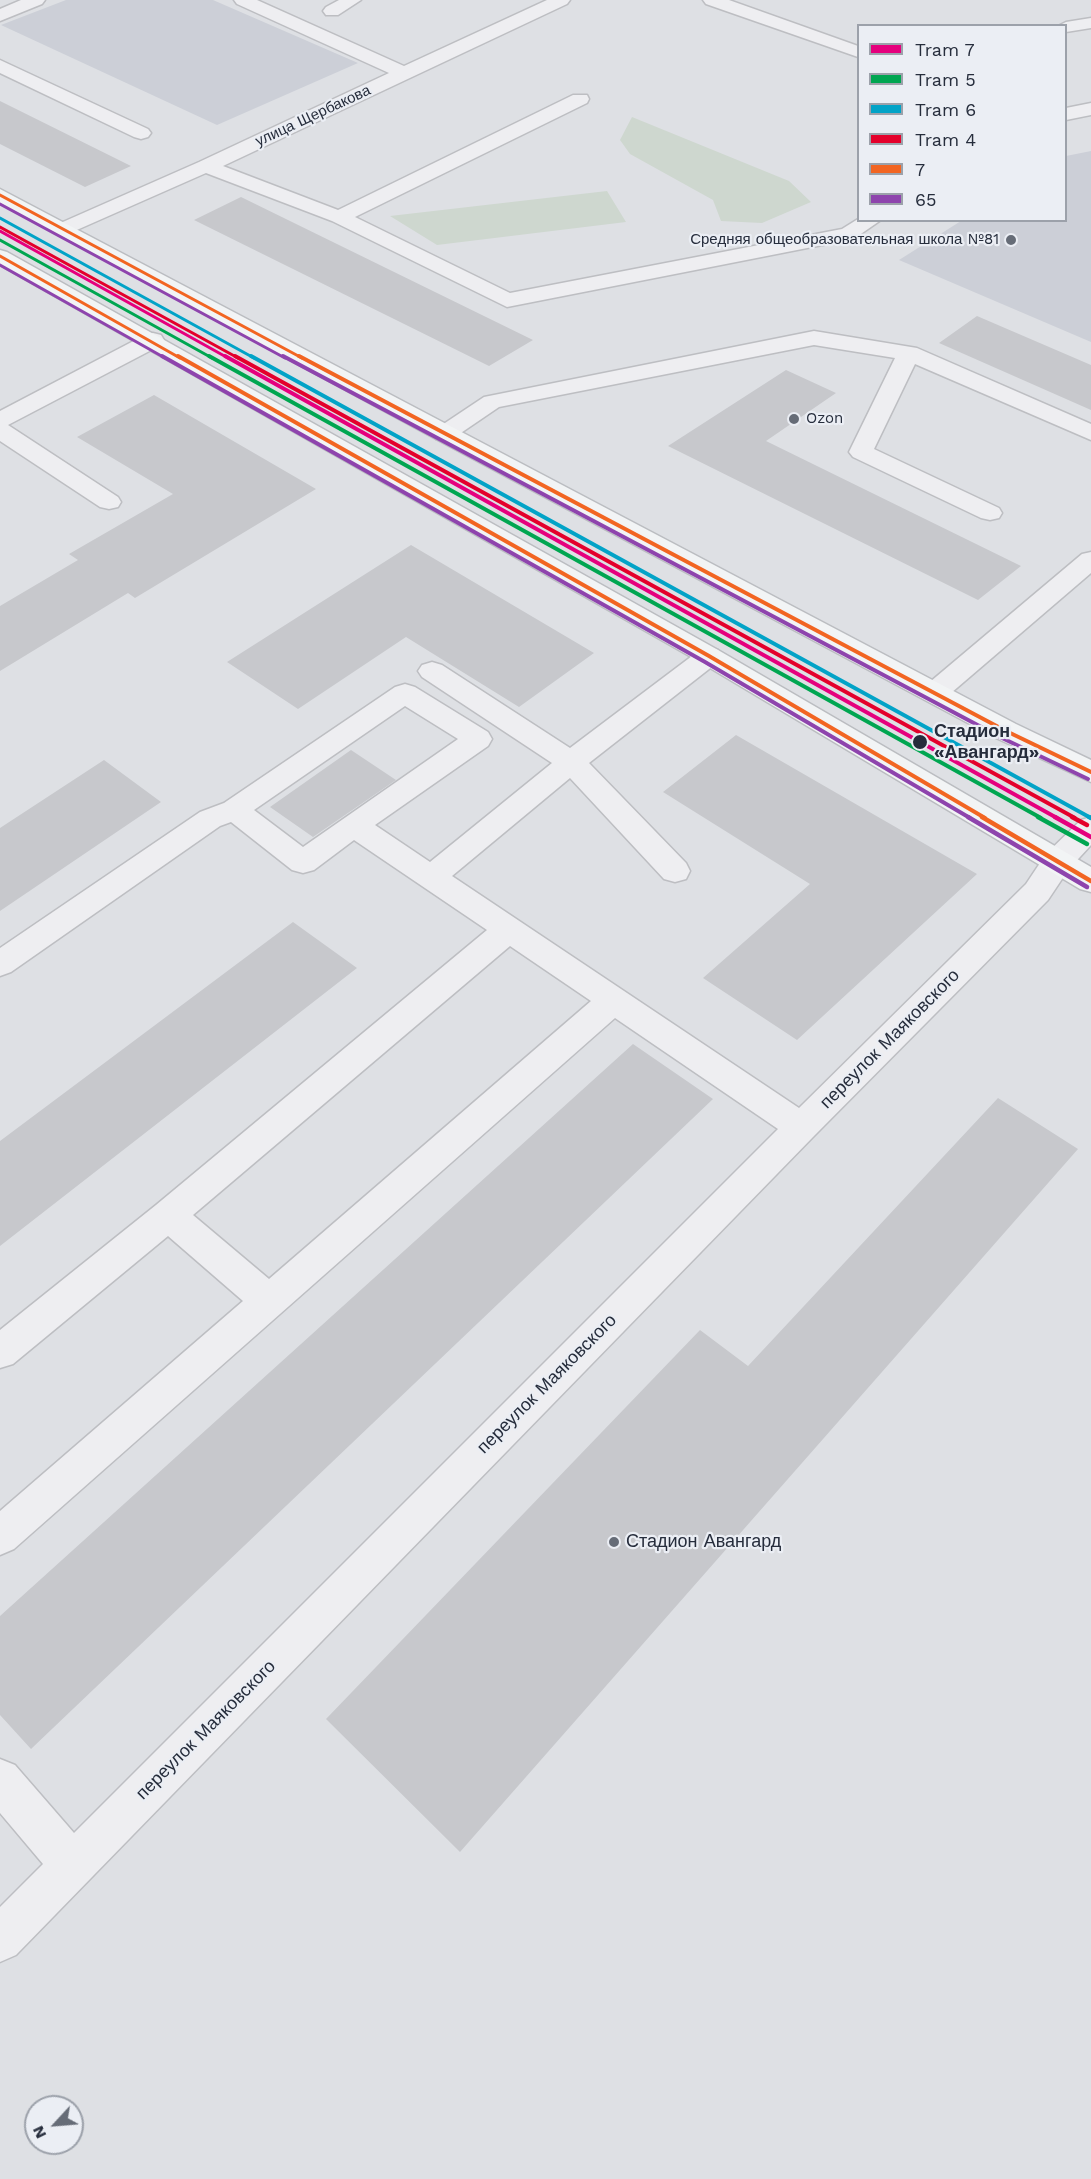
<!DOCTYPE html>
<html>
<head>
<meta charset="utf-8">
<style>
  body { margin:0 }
  #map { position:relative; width:1091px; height:2179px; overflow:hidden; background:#dee0e4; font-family:"Work Sans",sans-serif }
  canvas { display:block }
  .legend { position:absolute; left:857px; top:24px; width:210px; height:198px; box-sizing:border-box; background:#ebeef4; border:2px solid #9ca1aa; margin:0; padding:8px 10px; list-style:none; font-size:18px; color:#262d3c }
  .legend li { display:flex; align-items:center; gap:12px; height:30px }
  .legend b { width:30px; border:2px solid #9ca1aa }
  .north { position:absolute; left:24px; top:2095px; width:60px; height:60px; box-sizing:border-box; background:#ebeef4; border:2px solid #9ca1aa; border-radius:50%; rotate:244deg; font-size:16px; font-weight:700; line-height:24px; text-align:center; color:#262d3c }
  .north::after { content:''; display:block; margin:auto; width:21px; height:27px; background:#666c77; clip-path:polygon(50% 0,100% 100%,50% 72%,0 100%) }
</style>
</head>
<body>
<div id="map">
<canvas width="1091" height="2179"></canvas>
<ul class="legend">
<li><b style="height:8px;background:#e5007d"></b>Tram 7</li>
<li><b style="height:8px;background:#00a651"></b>Tram 5</li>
<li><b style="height:8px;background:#02a3c7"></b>Tram 6</li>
<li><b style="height:8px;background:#e4002b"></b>Tram 4</li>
<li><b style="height:8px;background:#f26522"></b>7</li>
<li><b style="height:8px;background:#8e44ad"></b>65</li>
</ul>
<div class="north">N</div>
</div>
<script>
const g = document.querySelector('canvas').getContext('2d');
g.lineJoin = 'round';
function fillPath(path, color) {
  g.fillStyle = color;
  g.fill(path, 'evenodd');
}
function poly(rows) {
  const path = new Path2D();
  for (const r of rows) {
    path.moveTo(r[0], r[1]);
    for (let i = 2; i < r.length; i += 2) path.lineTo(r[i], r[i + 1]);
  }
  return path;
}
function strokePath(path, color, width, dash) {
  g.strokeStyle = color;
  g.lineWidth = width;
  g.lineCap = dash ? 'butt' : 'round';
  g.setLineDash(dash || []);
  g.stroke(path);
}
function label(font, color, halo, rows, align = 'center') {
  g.font = font + ' "Work Sans",sans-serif';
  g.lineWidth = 4.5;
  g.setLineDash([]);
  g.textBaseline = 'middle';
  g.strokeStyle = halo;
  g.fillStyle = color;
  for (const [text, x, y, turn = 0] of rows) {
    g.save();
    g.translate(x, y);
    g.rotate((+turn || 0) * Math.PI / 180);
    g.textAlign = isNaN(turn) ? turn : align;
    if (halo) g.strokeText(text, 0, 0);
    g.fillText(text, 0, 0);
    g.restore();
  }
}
fillPath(poly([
  [66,0,213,0,358,63,217,125,1,25],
  [1091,151,1091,342,899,260,961,221,1066,220,1066,156]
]), '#cccfd7');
fillPath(poly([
  [632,117,789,181,811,202,762,223,721,221,713,200,630,154,620,140],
  [607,191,626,222,437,245,390,216]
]), '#ced7cf');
fillPath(poly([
  [0,101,131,166,85,187,0,144],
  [241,197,533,340,489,366,194,220],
  [977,316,1091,365,1091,410,939,343],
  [786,370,836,393,766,441,1021,566,978,600,668,446],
  [154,395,316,489,135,598,128,593,0,671,0,606,78,560,69,554,173,494,77,437],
  [411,545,594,653,519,707,406,637,298,709,227,662],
  [736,735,977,874,797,1040,703,978,810,884,663,792],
  [351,750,396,780,313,837,270,807],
  [104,760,161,802,0,911,0,828],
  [293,922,357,968,0,1246,0,1141],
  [633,1044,713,1099,31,1749,0,1715,0,1616],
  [998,1098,1078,1149,460,1852,326,1719,700,1330,748,1366]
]), '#c7c8cc');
const minor = poly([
  [21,0,45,0,42,4,0,21,0,9,21,0],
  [234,0,257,0,404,66,547,0,570,0,567,4,223,166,338,210,573,95,587,95,589,99,587,103,355,217,510,293,842,229,858,219,881,220,855,238,848,240,507,307,332,221,206,173,70,233,63,235,56,233,53,229,56,225,199,162,389,73,237,4,234,0],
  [339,0,361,0,338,15,326,15,323,11,326,7,339,0],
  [703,0,729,0,858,46,858,57,706,4,703,0],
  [1091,18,1091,28,1066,32,1066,26,1058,26,1066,22,1091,18],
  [0,60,148,129,151,133,148,137,141,139,134,137,0,73,0,60],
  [1091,103,1091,115,1066,120,1066,108,1091,103],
  [814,331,917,348,1091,424,1091,440,915,364,874,449,999,508,1002,513,999,518,990,520,981,518,853,457,849,452,895,358,814,345,499,407,452,439,444,441,436,439,432,434,436,429,484,397,814,331],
  [153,333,161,335,164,340,161,345,8,425,118,497,121,502,118,507,109,509,100,507,0,441,0,411,145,335,153,333],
  [1091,552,1091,573,944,699,934,702,924,699,920,693,924,687,1082,554,1091,552],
  [709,647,718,650,722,656,718,662,589,763,686,863,690,871,686,879,675,882,664,879,570,778,452,876,799,1108,1026,884,1046,854,1081,820,1091,817,1091,845,1068,870,1048,900,813,1137,16,1955,0,1962,0,1907,43,1864,0,1813,0,1759,15,1765,74,1833,778,1129,615,1018,14,1549,0,1555,0,1511,243,1301,168,1236,13,1364,0,1368,0,1330,156,1205,487,930,354,840,314,870,303,873,292,870,231,822,220,826,11,972,0,976,0,948,200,812,224,803,395,687,405,684,415,687,488,732,492,739,488,746,375,825,430,862,552,763,422,677,418,671,422,665,432,662,442,665,570,748,700,650,709,647],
  [405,706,458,739,303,847,254,810,405,706],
  [510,946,591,1001,269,1279,193,1215,510,946]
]);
const major = poly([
  [0,189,1016,724,1091,760,1091,782,996,738,436,439,0,203,0,189],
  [0,250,7,252,718,650,1091,867,1091,892,1080,889,700,662,0,265,0,250]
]);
strokePath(minor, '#bdbec2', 3);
strokePath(major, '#bbbdc1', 3);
fillPath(minor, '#eeeef1');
fillPath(major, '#f2f4f5');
strokePath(poly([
  [0,195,302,358],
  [0,256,180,358]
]), '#f26522', 3);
strokePath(poly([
  [178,356,709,656,985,818],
  [299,356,1006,731,1091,772]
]), '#f26522', 4);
strokePath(poly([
  [982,817,1091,881]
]), '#f26522', 4.5);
strokePath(poly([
  [0,204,285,358],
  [0,265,165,358]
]), '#8e44ad', 3);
strokePath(poly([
  [162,356,705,662,970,818],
  [283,356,1002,738,1088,779]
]), '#8e44ad', 4);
strokePath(poly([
  [968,817,1087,887]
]), '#8e44ad', 4.5);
strokePath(poly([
  [0,231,228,358]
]), '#e5007d', 3);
strokePath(poly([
  [225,356,1057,818]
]), '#e5007d', 4);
strokePath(poly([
  [1055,817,1091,837]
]), '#e5007d', 4.5);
strokePath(poly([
  [0,240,212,358]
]), '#00a651', 3);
strokePath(poly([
  [209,356,1041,818]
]), '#00a651', 4);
strokePath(poly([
  [1038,817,1087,844]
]), '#00a651', 4.5);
strokePath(poly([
  [0,218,254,358]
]), '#02a3c7', 3);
strokePath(poly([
  [251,356,1091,818]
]), '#02a3c7', 4);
strokePath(poly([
  [1089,817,1091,818]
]), '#02a3c7', 4.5);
strokePath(poly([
  [0,227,238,358]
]), '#e4002b', 3);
strokePath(poly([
  [235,356,1075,818]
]), '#e4002b', 4);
strokePath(poly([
  [1072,817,1087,825]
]), '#e4002b', 4.5);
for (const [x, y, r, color] of [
  [1011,240,6,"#666c77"],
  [794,419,6,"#666c77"],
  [920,742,8,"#262d3c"],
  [614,1542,6,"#666c77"]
]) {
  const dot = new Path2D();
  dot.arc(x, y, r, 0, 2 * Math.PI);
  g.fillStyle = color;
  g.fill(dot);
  strokePath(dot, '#ebeef4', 2);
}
label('15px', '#262d3c', '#ebeef4', [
  ["улица Щербакова",313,116,-25]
]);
label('15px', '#262d3c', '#ebeef4', [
  ["Средняя общеобразовательная школа №81",999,240],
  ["Ozon",806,419,"left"]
], 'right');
label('bold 18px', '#262d3c', '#ebeef4', [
  ["Стадион",934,732],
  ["«Авангард»",934,753]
], 'left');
label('18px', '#262d3c', '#ebeef4', [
  ["переулок Маяковского",890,1039,-45],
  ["переулок Маяковского",547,1384,-45],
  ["переулок Маяковского",206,1730,-45]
]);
label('18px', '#262d3c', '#ebeef4', [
  ["Стадион Авангард",626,1542]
], 'left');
</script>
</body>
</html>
